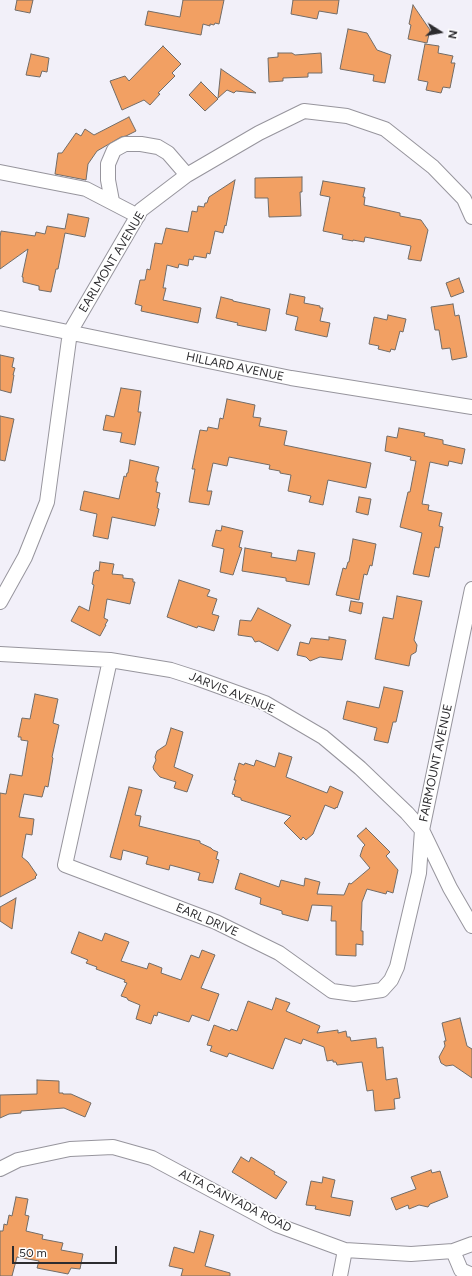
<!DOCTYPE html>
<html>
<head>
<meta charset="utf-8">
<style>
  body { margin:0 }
  #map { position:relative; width:472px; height:1276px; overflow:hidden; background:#f2f0f9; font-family:Figtree,sans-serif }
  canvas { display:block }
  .north { position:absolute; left:420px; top:12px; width:40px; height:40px; -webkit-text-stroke:3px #fff; paint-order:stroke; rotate:101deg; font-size:11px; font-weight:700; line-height:16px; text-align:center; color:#2d2c2f }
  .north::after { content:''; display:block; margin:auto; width:14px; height:18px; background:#2d2c2f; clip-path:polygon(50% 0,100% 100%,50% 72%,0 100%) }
  .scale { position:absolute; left:12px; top:1246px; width:105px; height:18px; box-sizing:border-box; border:2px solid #2d2c2f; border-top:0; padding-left:5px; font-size:12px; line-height:14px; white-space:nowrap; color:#2d2c2f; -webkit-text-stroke:3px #fff; paint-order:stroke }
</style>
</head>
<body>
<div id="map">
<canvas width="472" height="1276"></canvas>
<div class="north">N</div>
<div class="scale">50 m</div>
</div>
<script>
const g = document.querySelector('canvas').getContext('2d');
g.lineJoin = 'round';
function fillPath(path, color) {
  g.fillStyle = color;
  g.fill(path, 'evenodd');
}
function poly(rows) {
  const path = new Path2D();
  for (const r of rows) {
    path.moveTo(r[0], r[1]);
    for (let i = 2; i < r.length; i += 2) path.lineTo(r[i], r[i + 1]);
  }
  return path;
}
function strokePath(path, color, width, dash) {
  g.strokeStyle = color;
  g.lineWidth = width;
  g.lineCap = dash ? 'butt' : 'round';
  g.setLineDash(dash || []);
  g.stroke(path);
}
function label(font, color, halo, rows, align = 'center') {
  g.font = font + ' Figtree,sans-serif';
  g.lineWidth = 3.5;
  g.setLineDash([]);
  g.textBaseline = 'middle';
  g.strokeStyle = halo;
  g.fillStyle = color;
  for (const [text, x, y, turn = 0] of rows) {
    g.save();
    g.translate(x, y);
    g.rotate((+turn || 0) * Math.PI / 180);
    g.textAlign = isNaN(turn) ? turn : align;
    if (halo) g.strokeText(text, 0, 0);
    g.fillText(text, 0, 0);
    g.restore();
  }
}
const building = poly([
  [17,0,33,0,30,13,15,10,17,0],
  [183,0,224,0,219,24,215,23,214,25,210,24,210,26,203,24,201,35,145,25,148,11,180,17,183,0],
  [293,0,339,0,337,14,319,11,317,19,291,14,293,0],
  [413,5,430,30,427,43,408,39,411,25,409,24,413,5],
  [348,29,367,33,377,50,391,55,385,83,373,81,374,75,340,69,348,29],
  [425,44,439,46,438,53,453,56,451,63,455,63,450,88,443,87,441,93,426,90,428,82,418,80,425,44],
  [163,46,181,64,172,73,175,76,158,93,160,94,150,105,144,100,122,110,110,81,125,76,129,81,163,46],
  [278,53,292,53,295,55,321,53,322,73,308,73,308,77,283,78,283,81,269,82,268,58,278,57,278,53],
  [31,54,49,58,47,72,42,71,40,77,26,75,31,54],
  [221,69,256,93,236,91,234,93,227,90,218,98,221,69],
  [201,82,218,99,205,111,189,95,201,82],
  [129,117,136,131,126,136,121,137,97,151,88,164,86,180,55,174,58,153,62,153,76,133,81,136,85,129,94,135,129,117],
  [302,177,302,192,300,192,301,216,269,217,268,198,255,198,255,178,302,177],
  [235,180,226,226,225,225,223,233,215,231,210,254,207,253,206,258,194,256,193,260,189,259,188,266,179,264,178,268,167,265,163,288,166,288,163,300,201,308,198,323,141,311,142,306,135,304,140,280,145,280,147,269,150,270,155,243,162,244,166,228,188,232,192,211,197,212,198,206,204,207,205,203,207,203,209,197,235,180],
  [323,181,365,188,363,197,365,197,364,205,400,213,400,216,421,220,428,230,421,261,408,259,411,246,365,237,364,242,353,240,353,241,342,239,343,235,323,231,330,197,320,195,323,181],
  [68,214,89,218,85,237,65,233,58,269,56,269,51,292,39,290,39,286,23,282,23,277,22,277,28,249,0,269,0,237,1,231,35,236,36,232,45,234,47,226,65,229,68,214],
  [459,278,464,292,451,297,446,283,459,278],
  [290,294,305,297,304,303,320,306,320,308,323,308,320,321,330,323,327,337,295,330,298,317,286,314,290,294],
  [221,297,233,300,233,301,270,309,266,331,237,325,238,323,216,318,221,297],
  [453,304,455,316,459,315,467,357,452,360,450,348,442,349,439,330,435,330,431,307,453,304],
  [388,315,406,319,403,332,400,331,395,350,391,349,390,352,378,349,379,346,369,344,374,317,387,320,388,315],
  [0,355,14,358,12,367,15,368,13,375,14,375,11,393,0,390,0,355],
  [121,388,141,391,138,412,141,412,135,445,120,442,122,433,103,430,106,415,114,417,121,388],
  [227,399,255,405,253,417,261,418,259,426,287,431,284,445,371,463,366,488,328,480,323,505,309,502,311,496,288,491,291,475,280,473,280,471,269,469,270,465,229,457,227,466,213,463,207,491,212,491,209,505,189,502,195,469,192,469,200,430,207,431,208,427,218,429,220,418,223,419,227,399],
  [0,416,14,419,5,461,0,460,0,416],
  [399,428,425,433,424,436,443,440,443,444,465,449,462,464,449,461,448,466,430,462,422,504,429,505,428,510,442,513,439,526,443,527,439,548,435,547,429,577,413,574,422,533,400,527,408,492,410,492,416,461,410,460,411,457,385,451,387,436,397,438,399,428],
  [130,460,159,467,156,478,156,482,158,482,156,492,160,493,157,508,159,509,155,526,112,517,108,539,93,536,97,514,80,510,84,491,119,499,124,476,126,477,127,473,128,473,130,460],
  [359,497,371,499,368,515,356,512,359,497],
  [222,526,243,531,239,547,242,548,233,575,220,572,224,549,212,546,216,530,221,531,222,526],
  [353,539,376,544,372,566,370,565,367,575,364,574,359,600,336,595,343,568,346,569,348,562,349,562,353,539],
  [245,548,272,553,271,557,296,561,298,550,315,553,309,585,286,581,286,578,242,571,245,548],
  [100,562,114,564,112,574,123,575,123,578,133,579,133,582,135,582,130,604,107,599,104,618,108,620,105,625,106,625,100,636,71,621,79,606,89,611,94,585,92,584,94,572,95,572,96,570,99,571,100,562],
  [179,580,210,590,207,596,217,599,212,614,219,616,214,631,198,626,197,628,167,617,179,580],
  [397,596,422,601,414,640,417,645,416,652,411,655,409,666,375,659,383,617,393,619,397,596],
  [351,601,363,603,361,614,349,611,351,601],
  [258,608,291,625,278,651,259,641,255,642,252,637,238,635,240,620,251,621,258,608],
  [329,637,346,640,342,660,320,657,310,661,306,657,297,655,300,642,309,644,311,638,329,640,329,637],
  [384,687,403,691,396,722,393,722,388,743,374,740,377,728,343,719,347,701,379,708,384,687],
  [35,694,58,699,53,723,59,725,52,757,53,758,48,787,45,786,42,797,24,794,19,817,34,819,32,835,26,834,22,857,28,862,37,875,35,877,36,878,0,897,0,793,6,794,10,774,22,776,28,741,21,740,21,737,18,737,22,718,30,719,35,694],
  [171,728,183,732,174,767,193,775,187,792,174,788,176,782,160,777,154,770,153,767,156,760,155,757,157,751,166,745,171,728],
  [279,753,292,757,286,777,327,793,330,786,343,792,337,808,336,807,335,809,325,805,313,834,306,840,303,837,301,840,284,823,291,816,241,800,241,798,234,796,235,795,232,794,236,780,234,780,239,763,244,765,245,763,254,766,256,760,275,767,279,753],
  [129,787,142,790,135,815,141,816,139,826,200,841,200,843,211,848,213,850,218,852,216,859,219,860,213,883,198,880,200,873,170,865,169,870,146,864,148,857,123,850,121,860,110,857,129,787],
  [366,828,390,852,386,856,398,870,393,893,387,891,386,894,367,889,362,902,361,931,363,931,363,945,356,944,356,956,336,955,336,921,331,921,332,906,312,905,308,921,282,914,282,911,260,904,261,898,235,889,240,873,279,887,281,880,304,886,305,878,320,882,317,894,344,895,349,883,351,884,370,868,360,856,363,847,365,845,357,836,366,828],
  [16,898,12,929,0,921,0,907,16,898],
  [79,932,102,941,105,933,129,942,121,961,147,969,149,963,162,968,161,973,181,980,191,955,199,958,202,950,215,955,201,988,219,994,209,1021,192,1015,189,1022,158,1012,157,1016,154,1015,151,1024,136,1019,140,1005,128,1000,127,998,121,996,127,983,124,982,125,980,96,969,97,967,86,963,88,960,71,953,79,932],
  [276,998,290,1003,286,1011,320,1026,317,1033,338,1030,338,1033,346,1031,347,1037,350,1037,351,1041,376,1038,377,1048,383,1047,386,1080,397,1078,400,1098,394,1099,395,1109,375,1111,373,1090,367,1091,362,1062,337,1065,336,1062,333,1062,333,1060,327,1061,324,1047,303,1039,301,1044,285,1038,273,1069,229,1053,227,1057,210,1051,212,1046,207,1045,214,1025,230,1031,231,1029,237,1031,248,1001,272,1010,276,998],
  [460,1018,467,1046,472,1049,472,1078,453,1065,446,1066,441,1063,439,1057,445,1046,444,1041,446,1041,442,1023,460,1018],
  [37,1080,59,1081,59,1093,63,1093,63,1094,71,1094,91,1103,85,1117,64,1108,21,1111,21,1113,9,1114,0,1118,0,1095,37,1094,37,1080],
  [241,1157,249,1162,251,1157,275,1172,274,1174,287,1182,276,1199,232,1172,241,1157],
  [431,1170,432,1173,440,1171,448,1197,430,1204,428,1207,419,1205,409,1209,408,1205,396,1210,391,1198,416,1189,411,1177,431,1170],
  [323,1177,335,1180,331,1197,353,1201,350,1216,315,1209,316,1206,306,1205,311,1181,322,1183,323,1177],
  [16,1197,28,1199,25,1215,29,1216,26,1231,43,1235,42,1239,63,1243,61,1250,83,1254,80,1269,71,1268,68,1274,37,1268,39,1261,17,1257,12,1276,0,1276,0,1231,3,1231,4,1224,7,1225,9,1215,12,1216,16,1197],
  [200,1231,214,1235,205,1266,230,1273,230,1276,181,1276,183,1269,169,1266,174,1247,194,1253,200,1231]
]);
fillPath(building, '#f2a063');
strokePath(building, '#726c67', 1);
const minor = poly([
  [0,172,86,189,138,216],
  [112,201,108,180,108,164,114,150,125,144,141,144,158,147,168,153,187,175],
  [0,318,291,378,472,407],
  [472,589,422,830,450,888,472,926],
  [0,602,25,557,47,502,70,332,141,210,187,175,259,133,304,111,347,116,385,129,433,167,464,199,472,217],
  [0,654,110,660,171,670,196,678,265,703,323,737,360,768,407,813,422,830,419,873,397,967,391,980,382,990,354,994,332,991,279,953,216,922,65,865,110,660],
  [0,1169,18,1160,70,1149,113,1147,152,1158,277,1225,345,1250,411,1254,453,1251,472,1244],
  [453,1251,461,1270,472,1275],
  [340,1276,345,1250]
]);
strokePath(minor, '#97959d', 16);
strokePath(minor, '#fff', 14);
label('12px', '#2d2c2f', '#fff', [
  ["EARLMONT AVENUE",112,262,-59],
  ["HILLARD AVENUE",235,367,12],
  ["JARVIS AVENUE",232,693,22],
  ["FAIRMOUNT AVENUE",436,763,-78],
  ["EARL DRIVE",207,920,23],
  ["ALTA CANYADA ROAD",235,1201,27]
]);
</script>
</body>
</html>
